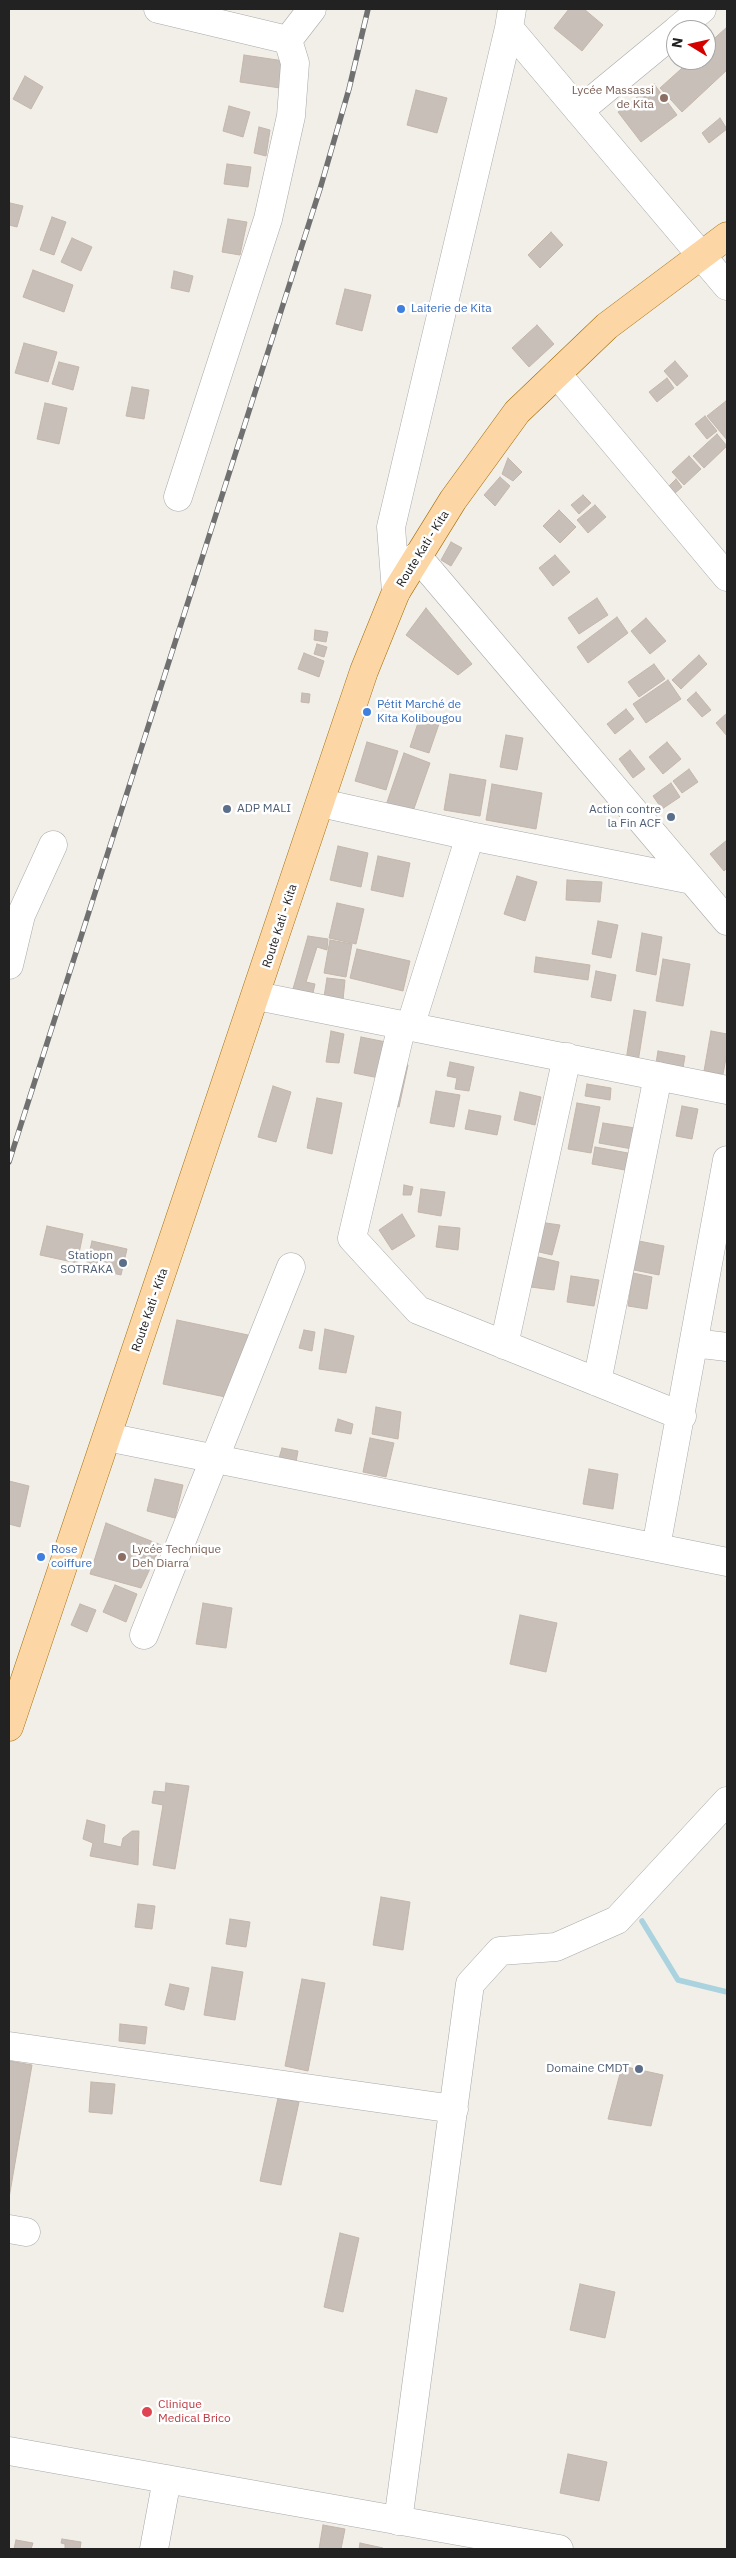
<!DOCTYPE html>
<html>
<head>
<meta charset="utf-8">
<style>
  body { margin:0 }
  #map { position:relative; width:736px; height:2558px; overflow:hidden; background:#f2efe9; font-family:"IBM Plex Sans",sans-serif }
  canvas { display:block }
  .frame { position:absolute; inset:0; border:10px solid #222; pointer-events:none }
  .north { position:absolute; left:666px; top:20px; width:50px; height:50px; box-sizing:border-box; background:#fff; border:1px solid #a7a7a7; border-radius:50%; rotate:279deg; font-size:14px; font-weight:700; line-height:20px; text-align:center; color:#222 }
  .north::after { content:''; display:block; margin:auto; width:18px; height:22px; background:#d40000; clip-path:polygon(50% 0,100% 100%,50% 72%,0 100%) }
</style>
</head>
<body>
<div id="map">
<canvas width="736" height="2558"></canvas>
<div class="frame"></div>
<div class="north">N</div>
</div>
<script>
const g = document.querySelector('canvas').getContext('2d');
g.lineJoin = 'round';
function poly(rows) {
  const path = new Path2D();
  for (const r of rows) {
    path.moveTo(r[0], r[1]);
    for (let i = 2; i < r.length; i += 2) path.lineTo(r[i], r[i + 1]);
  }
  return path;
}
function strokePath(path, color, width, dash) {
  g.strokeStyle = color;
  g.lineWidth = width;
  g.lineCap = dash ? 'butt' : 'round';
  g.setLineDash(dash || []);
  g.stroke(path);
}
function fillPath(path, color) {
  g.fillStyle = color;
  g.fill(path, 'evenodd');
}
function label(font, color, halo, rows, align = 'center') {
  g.font = font + ' "IBM Plex Sans",sans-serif';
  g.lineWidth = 5;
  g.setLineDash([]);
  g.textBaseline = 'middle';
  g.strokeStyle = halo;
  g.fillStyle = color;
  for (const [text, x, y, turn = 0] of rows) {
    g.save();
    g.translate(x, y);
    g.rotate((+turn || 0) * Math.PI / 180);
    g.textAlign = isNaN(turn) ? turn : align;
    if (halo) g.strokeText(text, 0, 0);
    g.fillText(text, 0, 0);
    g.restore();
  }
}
strokePath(poly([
  [642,1921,678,1980,727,1992]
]), '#aad3df', 5.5);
const building = poly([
  [569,9,584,9,603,25,582,51,554,28,569,9],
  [727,27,727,70,682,112,660,88,691,60,706,60,706,46,727,27],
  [244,55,284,61,280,88,240,82,244,55],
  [25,76,43,87,31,109,13,99,25,76],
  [654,84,677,115,641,142,618,112,654,84],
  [416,90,447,98,437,133,407,125,416,90],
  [229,106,250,112,243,137,223,131,229,106],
  [720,118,727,129,709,143,702,133,720,118],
  [259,127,270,130,266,156,254,153,259,127],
  [227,164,251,167,248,187,224,184,227,164],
  [10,203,23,206,17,227,9,225,10,203],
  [52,217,66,222,54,255,40,250,52,217],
  [228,219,247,222,240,255,222,252,228,219],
  [551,232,563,245,540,268,528,255,551,232],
  [72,238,92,247,81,271,61,262,72,238],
  [33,270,73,285,64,312,23,297,33,270],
  [174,271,193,276,189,292,171,288,174,271],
  [345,289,371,295,362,331,336,324,345,289],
  [537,325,554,344,529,367,512,348,537,325],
  [24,343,57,352,48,382,15,373,24,343],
  [675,361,688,376,677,386,664,371,675,361],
  [59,362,79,367,73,390,52,384,59,362],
  [667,378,674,388,657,402,649,392,667,378],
  [132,387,149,390,144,419,126,416,132,387],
  [726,401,727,403,727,440,707,416,726,401],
  [45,403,67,408,59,444,37,439,45,403],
  [705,416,717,431,707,439,695,424,705,416],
  [717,434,727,446,704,468,693,456,717,434],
  [689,456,701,469,684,485,672,472,689,456],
  [508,458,522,472,513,481,502,474,508,458],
  [500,477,510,486,495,506,484,495,500,477],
  [676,479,682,487,674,494,668,487,676,479],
  [583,495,591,503,579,514,571,505,583,495],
  [595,505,606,517,588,533,577,520,595,505],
  [559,510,576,527,560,543,543,526,559,510],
  [451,542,462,548,451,566,441,560,451,542],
  [555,555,570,572,553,586,539,568,555,555],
  [597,598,608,615,579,634,568,618,597,598],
  [426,608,472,664,458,675,406,635,426,608],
  [617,617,628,633,588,663,577,647,617,617],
  [646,618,666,641,650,654,631,631,646,618],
  [315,630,328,632,326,642,314,640,315,630],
  [317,644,327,647,324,657,314,654,317,644],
  [304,653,324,661,319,677,298,669,304,653],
  [699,655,707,664,681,689,672,680,699,655],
  [654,664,665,679,639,697,628,682,654,664],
  [668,680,681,699,646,723,633,704,668,680],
  [696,692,711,710,702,717,687,700,696,692],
  [302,693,310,694,309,703,301,702,302,693],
  [626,709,634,719,615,734,607,724,626,709],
  [727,713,727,736,716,723,727,713],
  [421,714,440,721,429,753,410,747,421,714],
  [506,735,523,738,517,770,500,767,506,735],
  [367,742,398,751,386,790,355,781,367,742],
  [667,742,681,759,663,774,649,757,667,742],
  [630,750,645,769,633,778,619,759,630,750],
  [404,753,430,763,411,817,385,808,404,753],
  [689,769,698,782,682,793,673,781,689,769],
  [450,774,486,780,480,816,444,810,450,774],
  [671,783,680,797,662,809,653,796,671,783],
  [492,784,542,793,536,829,486,820,492,784],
  [727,840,727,868,724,871,710,854,727,840],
  [338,846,368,853,361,887,330,880,338,846],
  [378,856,410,863,403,897,371,890,378,856],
  [517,876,537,882,525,921,504,914,517,876],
  [567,880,602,882,600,902,566,900,567,880],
  [337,903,364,909,356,944,329,938,337,903],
  [598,921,618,925,611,958,592,954,598,921],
  [642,933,662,937,656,975,636,971,642,933],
  [308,936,328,939,327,950,317,947,306,982,315,984,313,993,293,989,308,936],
  [330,940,352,944,346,977,324,973,330,940],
  [357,949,410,961,403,991,350,978,357,949],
  [536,957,590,965,588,980,534,972,536,957],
  [663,959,690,964,683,1006,656,1001,663,959],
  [596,971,616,975,611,1001,591,997,596,971],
  [327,978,345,980,343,1000,324,997,327,978],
  [634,1010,646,1012,638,1062,626,1060,634,1010],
  [331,1031,344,1034,339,1063,326,1062,331,1031],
  [711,1031,727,1034,727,1053,723,1074,704,1071,711,1031],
  [361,1037,391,1043,384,1079,354,1073,361,1037],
  [658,1051,685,1056,683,1068,656,1063,658,1051],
  [450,1062,474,1067,469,1091,455,1089,457,1078,447,1076,450,1062],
  [398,1063,408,1065,399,1107,387,1104,398,1063],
  [587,1084,611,1088,610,1100,585,1096,587,1084],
  [273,1086,291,1092,276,1142,258,1137,273,1086],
  [436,1091,460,1095,454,1127,430,1123,436,1091],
  [520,1092,541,1097,535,1125,514,1120,520,1092],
  [317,1098,342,1103,332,1154,307,1148,317,1098],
  [577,1103,600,1107,591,1153,568,1149,577,1103],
  [682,1106,698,1109,692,1139,676,1136,682,1106],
  [469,1110,501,1116,497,1135,465,1129,469,1110],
  [603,1123,635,1128,632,1149,599,1143,603,1123],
  [595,1147,628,1153,625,1170,592,1164,595,1147],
  [404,1185,413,1187,411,1195,403,1195,404,1185],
  [421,1189,445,1192,441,1216,418,1212,421,1189],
  [402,1214,415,1236,392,1250,379,1230,402,1214],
  [539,1222,560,1225,552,1255,535,1251,539,1222],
  [47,1226,83,1234,77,1263,40,1255,47,1226],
  [439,1226,460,1228,458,1250,436,1247,439,1226],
  [634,1240,664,1246,659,1275,629,1269,634,1240],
  [92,1241,127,1249,121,1275,86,1267,92,1241],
  [530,1255,559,1262,554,1290,523,1286,530,1255],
  [633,1273,652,1277,647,1309,628,1306,633,1273],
  [571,1276,599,1280,594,1306,567,1302,571,1276],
  [177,1320,248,1335,235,1399,163,1384,177,1320],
  [325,1329,354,1336,346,1373,319,1369,325,1329],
  [304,1330,315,1332,312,1351,299,1348,304,1330],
  [376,1407,401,1412,398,1439,372,1434,376,1407],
  [338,1419,353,1424,351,1434,335,1431,338,1419],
  [370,1438,394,1443,386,1477,363,1472,370,1438],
  [282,1448,298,1451,296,1462,279,1458,282,1448],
  [589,1469,618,1474,613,1509,583,1504,589,1469],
  [155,1479,183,1485,175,1518,147,1511,155,1479],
  [9,1481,29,1486,20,1527,9,1524,9,1481],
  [106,1523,161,1545,141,1588,90,1574,106,1523],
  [115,1585,137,1594,126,1622,103,1612,115,1585],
  [203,1603,232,1608,226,1648,196,1644,203,1603],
  [80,1604,96,1610,87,1632,71,1625,80,1604],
  [520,1615,557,1623,546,1672,510,1664,520,1615],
  [166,1783,189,1786,175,1869,153,1865,163,1805,152,1803,154,1791,165,1792,166,1783],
  [87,1820,105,1825,103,1843,121,1847,123,1838,132,1831,139,1831,138,1865,90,1856,93,1843,83,1839,87,1820],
  [381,1897,410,1902,403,1950,373,1945,381,1897],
  [138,1904,155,1906,152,1929,135,1927,138,1904],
  [230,1919,250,1922,246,1947,226,1944,230,1919],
  [212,1967,243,1972,235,2020,204,2015,212,1967],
  [302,1979,325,1983,308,2071,285,2066,302,1979],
  [170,1984,189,1988,184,2010,165,2005,170,1984],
  [120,2024,147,2027,145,2044,119,2041,120,2024],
  [9,2061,32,2065,9,2198,9,2061],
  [622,2066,663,2075,651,2126,608,2119,622,2066],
  [91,2082,115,2084,112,2114,89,2112,91,2082],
  [278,2098,299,2102,281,2185,260,2181,278,2098],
  [340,2233,359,2238,343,2312,324,2307,340,2233],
  [580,2284,615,2292,605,2338,570,2330,580,2284],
  [568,2454,607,2462,599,2501,560,2493,568,2454],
  [323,2525,345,2529,341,2549,319,2549,323,2525],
  [62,2539,81,2542,80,2549,65,2549,65,2544,61,2543,62,2539],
  [16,2540,33,2543,31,2549,14,2549,16,2540],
  [360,2543,383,2548,383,2549,359,2549,360,2543]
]);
fillPath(building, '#c7bfb8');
strokePath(building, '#c4b6ab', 1);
const minor = poly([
  [158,9,288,40],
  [509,28,727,286],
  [677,30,702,9],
  [579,111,676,31],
  [557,374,727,577],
  [178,497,268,219,291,116,295,63,288,40,312,9],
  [417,556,727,921],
  [396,592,391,527,509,28,512,9],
  [321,803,470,836,692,880],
  [9,965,21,915,53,845],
  [257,996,727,1090],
  [402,1025,352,1238,418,1310,682,1416],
  [410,1027,470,836],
  [694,1343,727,1347],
  [504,1345,567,1057],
  [597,1382,658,1076],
  [107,1437,727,1562],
  [656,1547,727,1160],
  [144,1635,291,1267],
  [9,2046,454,2109],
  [9,2229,26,2232],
  [9,2451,559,2549],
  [398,2521,470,1984,500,1951,556,1947,617,1920,727,1801],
  [154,2549,167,2479]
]);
const major = poly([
  [9,1727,364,671,396,592,453,500,517,412,607,326,727,236]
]);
strokePath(minor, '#a9a9a9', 29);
strokePath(major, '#a06b00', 29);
strokePath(minor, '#fff', 28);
strokePath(major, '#fcd6a4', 28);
const rail = poly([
  [9,1162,320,189,349,89,368,9]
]);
strokePath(rail, '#707070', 5.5);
strokePath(rail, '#fff', 4, [11]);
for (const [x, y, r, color] of [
  [664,98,5,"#8d6e63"],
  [401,309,5,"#3f7fe0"],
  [367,712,5,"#3f7fe0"],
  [227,809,5,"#5c6f8a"],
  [671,817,5,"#5c6f8a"],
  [123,1263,5,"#5c6f8a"],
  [41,1557,5,"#3f7fe0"],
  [122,1557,5,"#8d6e63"],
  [639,2069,5,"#5c6f8a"],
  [147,2412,6,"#e0444e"]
]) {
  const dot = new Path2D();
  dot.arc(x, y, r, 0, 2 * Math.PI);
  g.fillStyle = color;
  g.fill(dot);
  strokePath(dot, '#fff', 2);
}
label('12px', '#785e54', '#fff', [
  ["Lycée Massassi",654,91],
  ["de Kita",654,105],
  ["Lycée Technique",132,1550,"left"],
  ["Deh Diarra",132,1564,"left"]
], 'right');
label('12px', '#366cbe', '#fff', [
  ["Laiterie de Kita",411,309],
  ["Pétit Marché de",377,705],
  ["Kita Kolibougou",377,719],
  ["Rose",51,1550],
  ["coiffure",51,1564]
], 'left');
label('12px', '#222', '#fff', [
  ["Route Kati - Kita",423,549,-58],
  ["Route Kati - Kita",280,926,-72],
  ["Route Kati - Kita",150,1310,-71]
]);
label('12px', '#4e5e75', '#fff', [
  ["ADP MALI",237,809,"left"],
  ["Action contre",661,810],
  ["la Fin ACF",661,824],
  ["Statiopn",113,1256],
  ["SOTRAKA",113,1270],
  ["Domaine CMDT",629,2069]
], 'right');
label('12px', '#be3a42', '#fff', [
  ["Clinique",158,2405],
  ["Medical Brico",158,2419]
], 'left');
</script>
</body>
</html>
